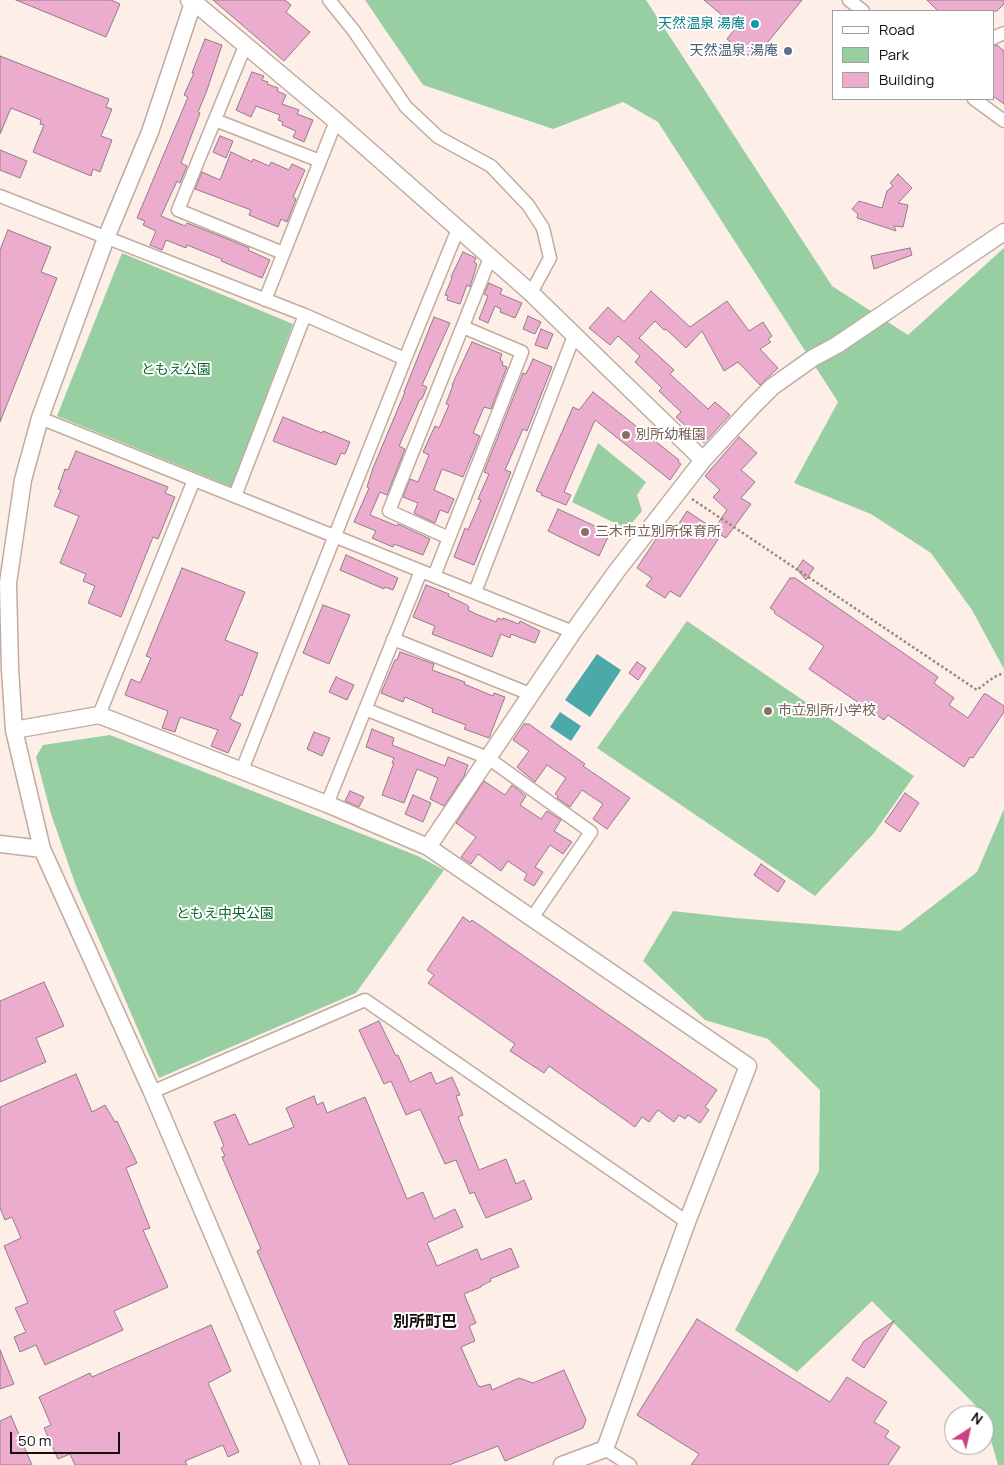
<!DOCTYPE html>
<html>
<head>
<meta charset="utf-8">
<style>
  body { margin:0 }
  #map { position:relative; width:1004px; height:1465px; overflow:hidden; background:#fdefe8; font-family:Manrope,sans-serif }
  canvas { display:block }
  .legend { position:absolute; left:832px; top:10px; width:162px; height:90px; box-sizing:border-box; background:#fff; border:1px solid #a19f9d; margin:0; padding:6px 9px; list-style:none; font-size:15px; color:#150e0a }
  .legend li { display:flex; align-items:center; gap:10px; height:25px }
  .legend b { width:25px; border:1px solid #a19f9d }
  .north { position:absolute; left:944px; top:1405px; width:50px; height:50px; box-sizing:border-box; background:#fff; border:1px solid #a19f9d; border-radius:50%; rotate:35deg; font-size:14px; font-weight:700; line-height:20px; text-align:center; color:#150e0a }
  .north::after { content:''; display:block; margin:auto; width:18px; height:22px; background:#ca4382; clip-path:polygon(50% 0,100% 100%,50% 72%,0 100%) }
  .scale { position:absolute; left:10px; top:1432px; width:110px; height:22px; box-sizing:border-box; border:2px solid #150e0a; border-top:0; padding-left:6px; font-size:15px; line-height:18px; white-space:nowrap; color:#150e0a; -webkit-text-stroke:4px #fff; paint-order:stroke }
</style>
</head>
<body>
<div id="map">
<canvas width="1004" height="1465"></canvas>
<ul class="legend">
<li><b style="height:6px;background:#fff"></b>Road</li>
<li><b style="height:14px;background:#97cfa2"></b>Park</li>
<li><b style="height:14px;background:#ecacce"></b>Building</li>
</ul>
<div class="north">N</div>
<div class="scale">50 m</div>
</div>
<script>
const g = document.querySelector('canvas').getContext('2d');
g.lineJoin = 'round';
function fillPath(path, color) {
  g.fillStyle = color;
  g.fill(path, 'evenodd');
}
function poly(rows) {
  const path = new Path2D();
  for (const r of rows) {
    path.moveTo(r[0], r[1]);
    for (let i = 2; i < r.length; i += 2) path.lineTo(r[i], r[i + 1]);
  }
  return path;
}
function strokePath(path, color, width, dash) {
  g.strokeStyle = color;
  g.lineWidth = width;
  g.lineCap = dash ? 'butt' : 'round';
  g.setLineDash(dash || []);
  g.stroke(path);
}
function label(font, color, halo, rows, align = 'center') {
  g.font = font + ' Manrope,"Noto Sans JP",sans-serif';
  g.lineWidth = 4;
  g.setLineDash([]);
  g.textBaseline = 'middle';
  g.strokeStyle = halo;
  g.fillStyle = color;
  for (const [text, x, y, turn = 0] of rows) {
    g.save();
    g.translate(x, y);
    g.rotate((+turn || 0) * Math.PI / 180);
    g.textAlign = isNaN(turn) ? turn : align;
    if (halo) g.strokeText(text, 0, 0);
    g.fillText(text, 0, 0);
    g.restore();
  }
}
fillPath(poly([
  [365,0,646,0,832,286,908,335,1004,248,1004,669,972,610,931,553,871,514,794,483,838,402,658,122,623,102,553,129,423,85],
  [122,253,293,324,232,487,57,416],
  [598,443,646,482,637,495,642,511,627,529,572,502],
  [687,621,914,776,874,833,815,896,597,748],
  [110,735,418,856,444,870,356,993,159,1078,76,886,51,814,36,757,43,745],
  [1004,809,1004,1465,998,1465,983,1413,872,1301,797,1372,735,1330,819,1171,820,1090,768,1039,705,1020,643,961,673,911,735,918,900,931,977,872]
]), '#97cfa2');
fillPath(poly([
  [597,654,621,670,590,717,565,700],
  [560,712,581,726,571,741,550,727]
]), '#4ca9aa');
const building = poly([
  [16,0,111,0,120,4,106,37,16,0],
  [213,0,285,0,291,5,286,12,310,32,284,61,213,0],
  [704,0,802,0,763,48,761,47,752,58,743,51,741,54,728,44,730,41,727,39,735,29,721,18,723,16,704,0],
  [927,0,1004,0,1004,4,997,11,938,11,927,0],
  [205,39,222,45,206,93,198,112,200,113,181,163,187,166,180,183,177,181,161,216,185,226,187,223,230,240,249,248,248,250,270,260,262,278,221,261,222,259,187,245,186,248,166,240,162,250,150,245,156,231,143,225,145,221,137,218,188,97,184,95,194,73,192,73,205,39],
  [997,45,1004,51,1004,104,993,96,993,46,997,45],
  [0,56,109,99,106,107,112,109,101,136,112,140,100,172,93,169,91,176,33,152,44,125,40,124,41,120,11,108,0,134,0,56],
  [252,72,264,76,262,80,268,82,267,84,278,88,277,91,286,95,282,104,299,110,297,114,313,120,304,142,293,137,296,131,282,125,283,122,278,120,280,115,256,106,251,117,236,110,252,72],
  [220,136,233,141,226,158,213,152,220,136],
  [0,150,27,161,20,178,0,170,0,150],
  [231,152,252,162,253,159,269,166,271,162,289,170,292,164,305,170,293,197,296,199,287,222,281,219,278,227,249,215,251,210,195,189,202,172,220,180,231,152],
  [898,174,912,188,898,203,908,205,903,227,894,226,896,231,857,218,858,214,852,209,859,201,882,208,887,191,893,186,890,183,898,174],
  [8,230,51,247,41,272,57,278,0,422,0,250,8,230],
  [910,248,912,255,874,269,871,256,910,248],
  [463,252,476,258,474,262,477,264,470,287,467,285,460,304,447,300,448,296,445,295,452,278,451,277,463,252],
  [489,283,502,289,500,294,522,303,515,318,500,312,501,309,495,306,488,323,479,319,488,296,484,294,489,283],
  [651,291,690,327,727,301,749,331,763,322,772,336,768,339,771,342,760,349,778,368,760,385,738,362,724,371,702,331,686,348,666,329,664,330,655,321,639,338,674,370,670,374,708,409,715,402,730,415,704,443,676,417,681,412,659,391,662,388,635,362,640,356,618,336,610,345,589,328,608,307,624,322,651,291],
  [528,316,541,322,535,334,523,329,528,316],
  [434,317,450,323,422,385,427,387,422,399,420,399,399,446,405,449,387,495,380,492,370,515,397,526,398,524,430,539,423,555,394,544,393,547,372,538,376,531,354,522,369,488,367,487,373,468,405,392,404,392,434,317],
  [541,329,553,334,547,349,535,345,541,329],
  [472,342,502,354,500,360,503,362,502,365,507,367,491,409,484,407,473,433,480,436,463,477,442,469,434,490,454,499,448,513,440,510,435,523,414,513,418,503,403,497,410,479,418,482,429,455,423,452,435,426,439,428,449,405,446,404,453,385,452,385,472,342],
  [533,359,552,367,527,431,523,429,505,470,511,472,474,565,454,557,465,528,468,530,481,500,478,499,489,474,484,472,523,373,526,374,533,359],
  [593,392,679,460,678,462,681,464,670,480,595,420,564,492,571,495,566,505,541,495,542,493,536,491,573,407,579,410,593,392],
  [283,417,322,433,323,431,350,442,345,454,341,453,336,465,273,441,283,417],
  [739,437,757,453,741,470,755,482,741,498,751,504,726,538,721,535,680,597,670,591,665,598,646,586,652,578,637,568,664,527,673,533,687,511,714,529,727,510,713,497,720,490,705,476,739,437],
  [76,451,168,487,165,493,175,497,158,539,153,537,121,617,88,603,95,586,83,581,86,574,60,563,79,516,54,506,61,490,58,489,65,469,68,470,76,451],
  [558,509,610,533,599,556,548,531,558,509],
  [346,555,398,578,393,590,385,587,384,589,340,570,346,555],
  [803,560,814,568,806,580,797,569,803,560],
  [182,568,245,592,225,640,258,653,242,696,240,695,230,719,241,724,228,753,211,746,218,730,180,717,175,732,162,728,168,711,125,695,131,679,140,683,151,658,146,656,182,568],
  [790,578,795,578,938,677,934,683,954,698,949,705,968,718,984,694,986,694,1004,706,1004,712,973,758,970,757,964,767,888,715,884,720,809,669,824,646,774,613,775,611,770,608,790,578],
  [426,585,449,594,448,596,467,605,469,607,468,610,476,614,496,622,498,618,502,620,503,618,519,624,520,621,540,631,535,643,511,634,510,638,501,634,492,657,432,634,435,626,413,617,426,585],
  [323,605,350,615,329,664,303,653,323,605],
  [400,652,434,664,432,670,465,682,464,684,493,696,494,693,505,697,489,738,464,729,466,725,432,712,433,709,405,697,403,702,381,693,395,660,397,660,400,652],
  [637,662,646,668,638,680,629,673,637,662],
  [336,677,354,685,347,700,329,692,336,677],
  [524,724,529,724,561,747,585,764,583,766,630,798,607,829,593,819,603,804,582,790,570,807,557,798,558,796,555,794,566,778,547,765,535,782,517,767,529,751,513,740,524,724],
  [372,729,394,738,392,745,445,766,448,757,468,765,464,776,444,806,430,799,438,778,417,769,404,803,382,795,394,763,392,763,394,758,366,747,372,729],
  [314,732,330,738,322,756,307,749,314,732],
  [484,781,505,795,512,785,526,796,520,805,541,819,547,811,561,820,554,831,572,842,563,854,550,845,535,867,543,872,534,886,524,880,527,874,508,861,501,871,478,854,471,864,461,857,476,837,456,823,484,781],
  [350,791,364,797,359,807,345,801,350,791],
  [905,793,919,803,900,832,885,822,905,793],
  [413,795,431,803,423,822,405,814,413,795],
  [761,864,785,881,778,892,754,875,761,864],
  [463,917,470,922,472,920,717,1090,705,1107,709,1110,700,1123,688,1115,685,1119,679,1115,674,1122,658,1110,649,1122,642,1117,635,1127,549,1066,544,1073,510,1051,515,1044,428,983,434,975,427,970,463,917],
  [44,982,64,1026,36,1038,46,1062,0,1082,0,1001,44,982],
  [379,1021,396,1056,398,1055,410,1082,431,1072,436,1084,452,1077,460,1095,456,1096,463,1115,458,1117,479,1170,506,1159,516,1184,524,1180,532,1199,486,1218,474,1192,470,1194,456,1160,445,1164,420,1109,406,1115,391,1081,384,1084,359,1030,379,1021],
  [76,1074,92,1112,105,1105,115,1122,117,1121,137,1163,126,1168,150,1228,143,1230,168,1287,114,1311,123,1330,45,1365,36,1345,20,1352,14,1337,26,1332,15,1308,28,1303,4,1246,21,1238,12,1217,5,1220,0,1208,0,1107,76,1074],
  [314,1096,317,1105,323,1102,327,1113,365,1097,407,1199,423,1192,434,1219,455,1209,463,1227,427,1243,437,1266,477,1249,481,1260,511,1248,519,1267,490,1279,491,1281,481,1286,481,1287,464,1294,476,1323,469,1326,475,1341,461,1347,478,1386,480,1386,480,1387,490,1384,492,1390,519,1378,533,1383,564,1370,586,1420,583,1428,505,1461,498,1446,449,1465,349,1465,257,1251,261,1249,222,1157,225,1156,221,1148,224,1146,214,1122,235,1114,249,1145,294,1127,286,1108,314,1096],
  [697,1319,830,1402,847,1377,887,1402,874,1422,889,1431,885,1437,900,1447,888,1465,691,1465,699,1454,637,1415,697,1319],
  [894,1321,864,1368,852,1360,864,1341,894,1321],
  [211,1325,231,1371,208,1383,239,1452,228,1457,223,1445,185,1461,187,1465,75,1465,70,1454,58,1459,44,1428,51,1425,39,1397,90,1373,92,1377,211,1325],
  [0,1350,14,1384,0,1389,0,1350],
  [11,1416,32,1465,0,1465,0,1421,11,1416]
]);
fillPath(building, '#ecacce');
strokePath(building, '#917c87', 1);
const minor = poly([
  [329,0,354,31,406,107,438,137,491,166,528,205,543,228,550,258,531,293],
  [849,0,863,11],
  [993,38,1004,33],
  [245,46,178,210,283,253],
  [974,99,1004,121],
  [215,120,320,161],
  [0,196,305,315,405,359],
  [265,300,336,121],
  [40,418,573,632],
  [235,496,305,315],
  [449,538,522,352,463,327],
  [434,576,449,538,389,511,490,258],
  [475,592,574,336],
  [393,639,530,694],
  [365,709,488,758,591,832,532,918],
  [99,715,194,480],
  [242,770,405,359,458,229],
  [327,804,421,571],
  [152,1092,365,1000,687,1222],
  [605,1449,630,1465]
]);
const tertiary = poly([
  [189,0,194,2,336,121,531,293,703,460],
  [194,0,150,132,106,238,40,418,23,480,8,583,10,669,14,730,42,849,152,1092,311,1465],
  [14,730,99,715,327,804,428,847,748,1066,687,1222,605,1449,562,1465],
  [0,844,42,849],
  [428,847,573,632,616,572,703,460,753,406,772,387,813,358,837,345,1004,232]
]);
strokePath(minor, '#c1ab9f', 15);
strokePath(tertiary, '#c1ab9f', 19);
strokePath(poly([
  [692,499,977,690,994,677,1004,673]
]), '#948983', 2.5, [2.5, 2.5]);
strokePath(minor, '#fff', 12);
strokePath(tertiary, '#fff', 16);
for (const [x, y, r, color] of [
  [755,24,5,"#0f9aa8"],
  [788,51,5,"#5c6f8a"],
  [626,435,5,"#8d6e63"],
  [585,532,5,"#8d6e63"],
  [768,711,5,"#8d6e63"]
]) {
  const dot = new Path2D();
  dot.arc(x, y, r, 0, 2 * Math.PI);
  g.fillStyle = color;
  g.fill(dot);
  strokePath(dot, '#fff', 2);
}
label('14px', '#0d838f', '#fff', [
  ["天然温泉 湯庵",745,24]
], 'right');
label('14px', '#4e5e75', '#fff', [
  ["天然温泉;湯庵",778,51]
], 'right');
label('14px', '#0c652e', '#fff', [
  ["ともえ公園",176,370],
  ["ともえ中央公園",225,914]
]);
label('14px', '#785e54', '#fff', [
  ["別所幼稚園",636,435],
  ["三木市立別所保育所",595,532],
  ["市立別所小学校",778,711]
], 'left');
label('bold 16px', '#150e0a', '#fff', [
  ["別所町巴",425,1323]
]);
</script>
</body>
</html>
